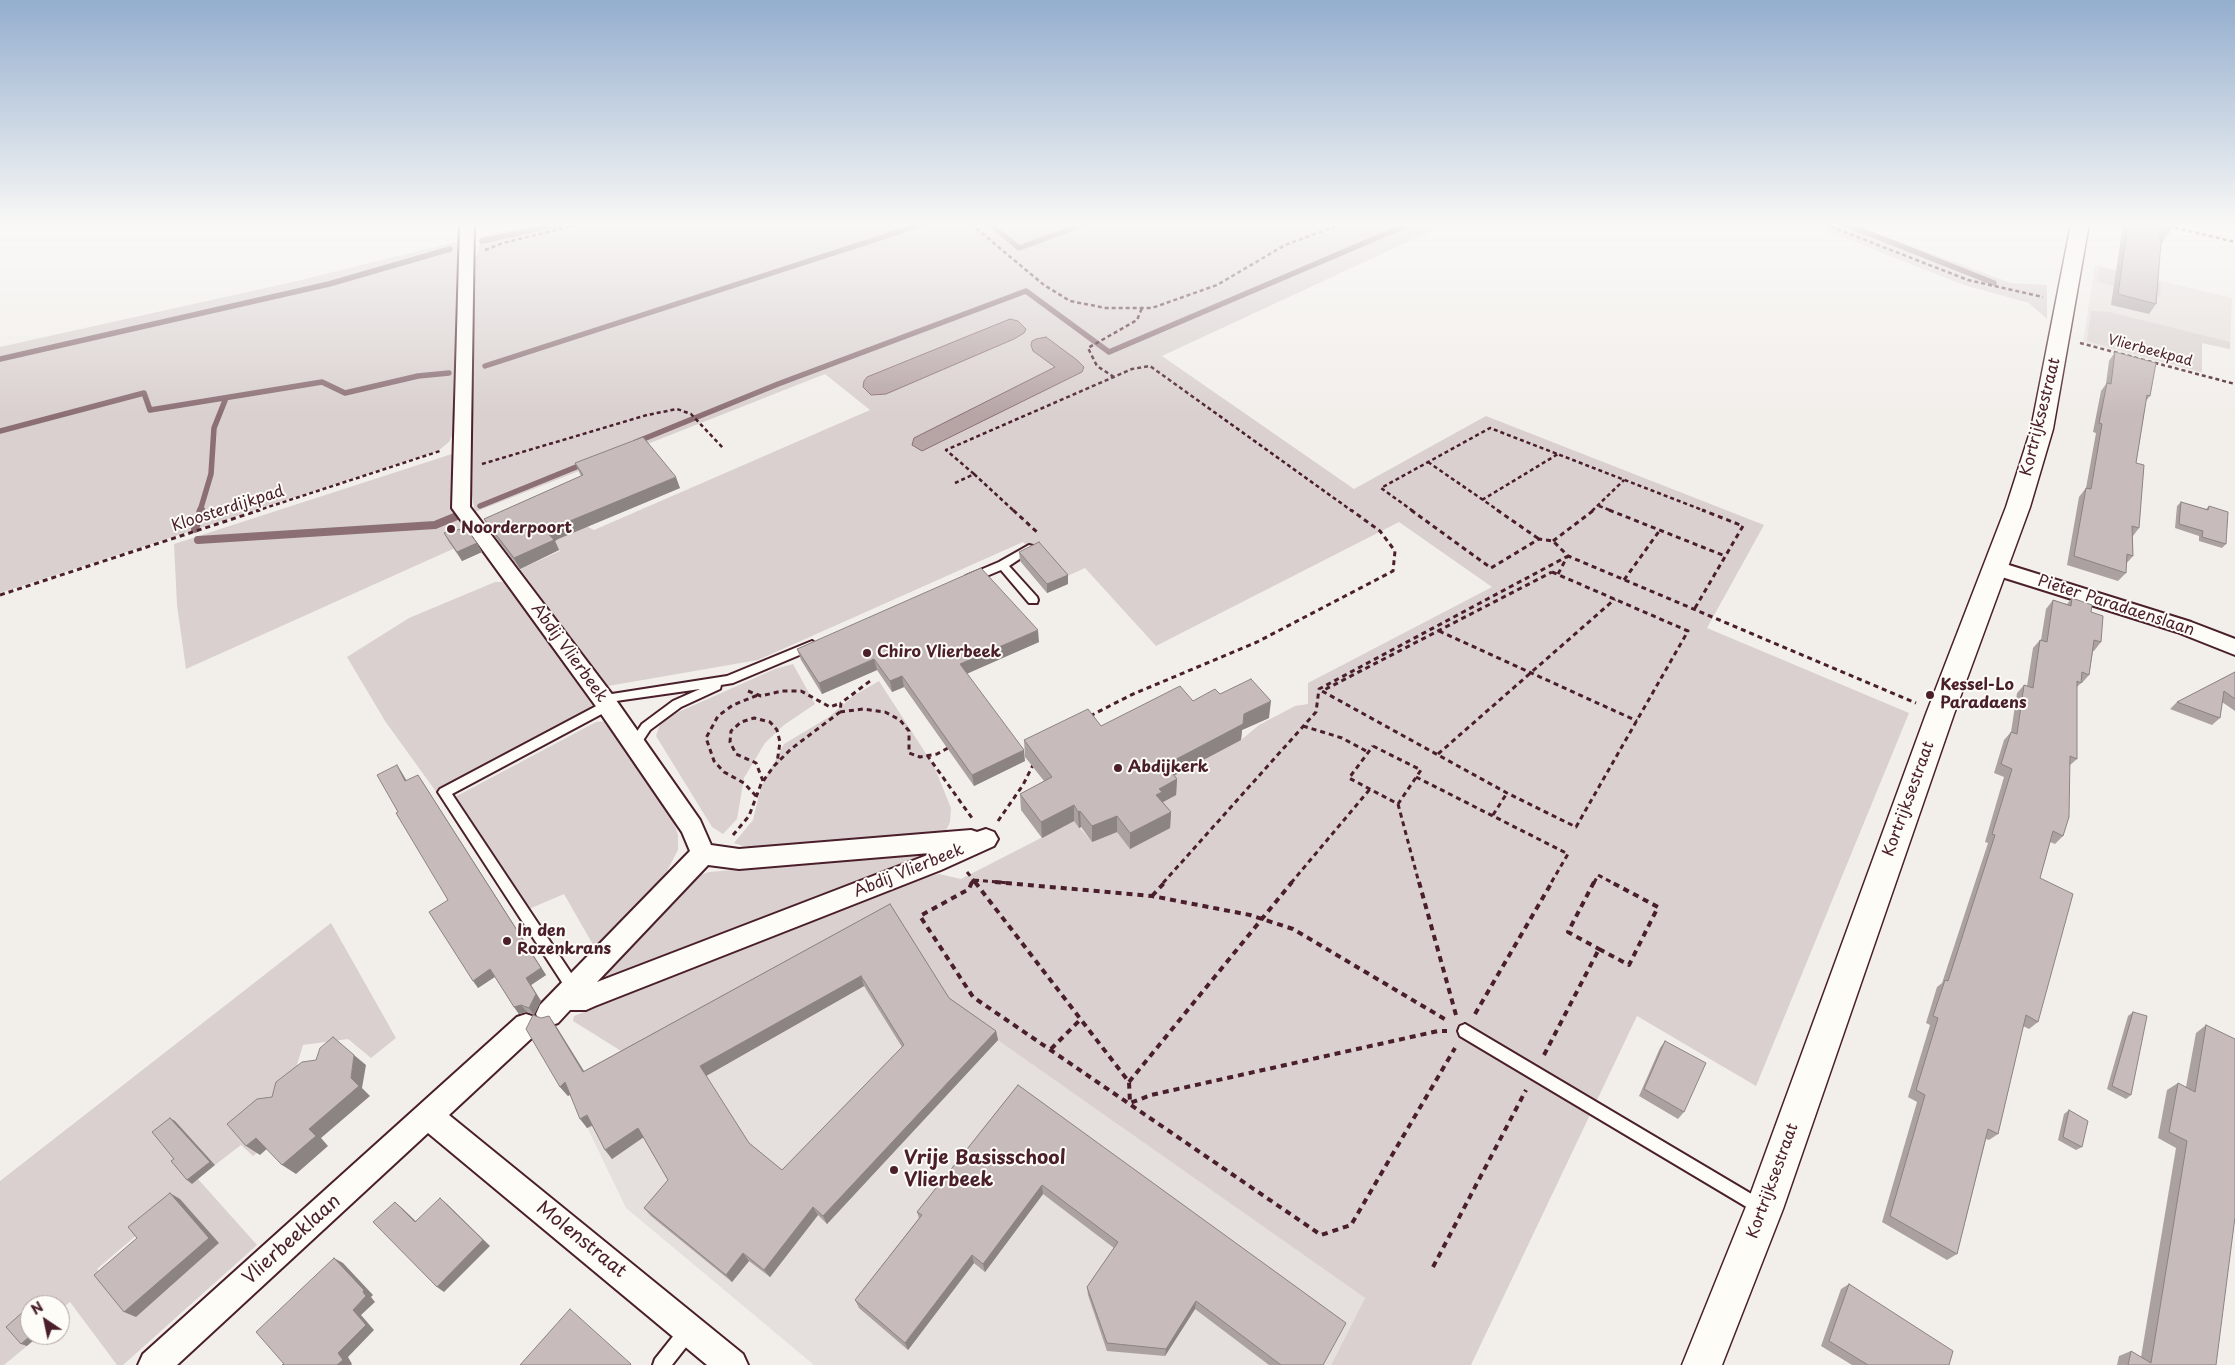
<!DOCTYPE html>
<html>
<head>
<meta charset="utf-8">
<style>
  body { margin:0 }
  #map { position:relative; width:2235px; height:1365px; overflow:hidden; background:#f2efeb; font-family:"Playpen Sans",sans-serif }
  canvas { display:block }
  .north { position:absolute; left:20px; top:1295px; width:50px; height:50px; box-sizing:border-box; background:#fdfcf7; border:1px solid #b5a4a5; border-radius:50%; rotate:326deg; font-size:14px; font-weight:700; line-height:20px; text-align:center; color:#4a1f2b }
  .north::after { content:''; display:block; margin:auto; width:18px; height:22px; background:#4a1f2b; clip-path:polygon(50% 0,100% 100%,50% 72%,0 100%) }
</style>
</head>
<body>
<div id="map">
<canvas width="2235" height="1365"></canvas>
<div class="north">N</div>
</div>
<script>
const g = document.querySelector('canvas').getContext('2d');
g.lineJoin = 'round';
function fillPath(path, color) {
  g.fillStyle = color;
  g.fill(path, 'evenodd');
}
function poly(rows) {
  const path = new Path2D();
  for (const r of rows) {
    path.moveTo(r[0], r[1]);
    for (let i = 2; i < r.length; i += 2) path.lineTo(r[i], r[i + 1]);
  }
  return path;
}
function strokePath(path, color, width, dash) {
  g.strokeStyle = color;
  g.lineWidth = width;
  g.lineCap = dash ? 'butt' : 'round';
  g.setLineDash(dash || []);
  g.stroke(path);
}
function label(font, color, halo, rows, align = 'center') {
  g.font = font + ' "Playpen Sans",sans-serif';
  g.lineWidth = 4;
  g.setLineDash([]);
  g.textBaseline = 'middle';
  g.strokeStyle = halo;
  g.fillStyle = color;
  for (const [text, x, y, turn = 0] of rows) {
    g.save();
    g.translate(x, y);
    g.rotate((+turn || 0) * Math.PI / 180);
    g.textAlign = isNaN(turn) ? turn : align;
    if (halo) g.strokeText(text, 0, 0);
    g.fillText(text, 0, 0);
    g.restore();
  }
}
fillPath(poly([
  [2095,265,2232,298,2230,349,2202,343,2202,373,2083,342],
  [893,915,952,1008,1365,1298,1331,1365,814,1365,626,1208,589,1131,573,1092]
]), '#e5dfdd');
fillPath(poly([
  [534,224,1446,224,1162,356,1354,489,1486,416,1764,525,1707,628,1909,713,1756,1086,1637,1016,1471,1365,1331,1365,1365,1298,952,1008,893,915,634,1059,573,1021,574,1016,921,879,939,874,961,879,1074,821,1092,842,1111,833,1113,834,1155,811,1166,780,1241,740,1259,725,1295,706,1308,704,1308,683,1492,587,1399,522,1156,646,1085,568,1063,578,1023,542,758,660,608,686,520,569,560,551,550,539,582,524,594,530,870,410,825,374,475,512,470,485,475,259,483,236],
  [1809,224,1852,224,2011,283,2047,285,2047,319,2029,303,1964,285],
  [459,241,454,432,449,442,438,451,0,593,0,347,301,280],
  [2100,267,2161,283,2160,297,2097,282],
  [2091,311,2109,312,2230,342,2230,349,2202,343,2202,372,2087,341],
  [455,453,455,510,458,521,475,539,186,669,177,605,174,544],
  [495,582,506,582,592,705,584,717,437,793,385,721,347,657,409,618],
  [793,664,815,704,784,725,765,743,744,778,737,819,723,834,712,827,656,736,660,724,674,714,775,669],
  [879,681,934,766,951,808,950,822,943,837,792,848,743,846,734,843,753,820,761,787,784,744,829,717,853,696],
  [606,721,672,817,678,835,678,850,666,873,596,950,564,894,529,909,455,797,596,722],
  [937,852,601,986,600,979,686,885,695,877,709,872],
  [331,923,396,1038,371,1058,348,1039,303,1045,294,1075,280,1078,258,1152,253,1156,241,1145,215,1165,198,1147,198,1179,257,1245,123,1365,117,1365,70,1302,60,1310,60,1305,30,1305,27,1346,4,1365,0,1365,0,1181],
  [189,1209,106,1280,97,1269,139,1233]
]), '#d9d0cf');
const water = poly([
  [1010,319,1018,321,1026,329,1024,333,1014,339,886,394,871,395,863,387,864,381,867,377,1010,319],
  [1046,337,1077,360,1084,367,1082,372,922,451,912,445,914,438,1055,367,1033,351,1031,345,1032,341,1036,339,1046,337]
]);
fillPath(water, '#b7a5a6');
strokePath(water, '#8b6f75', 1);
strokePath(poly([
  [990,224,1019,248,1084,224],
  [1845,224,1994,283],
  [482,241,559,224],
  [0,359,329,284,450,249],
  [485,366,923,224],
  [0,431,144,393,150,410,322,382,345,393,418,376,449,373],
  [636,442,778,384,1026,291,1109,352,1409,224],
  [480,506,586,463],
  [200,511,211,474,214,428,226,398]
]), '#8b6f75', 5.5);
strokePath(poly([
  [195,529,201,510],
  [198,540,435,525,457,516]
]), '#8b6f75', 8);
const service = poly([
  [1029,545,1033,546,1034,548,1033,550,1009,566,1037,597,1038,600,1037,603,1029,603,1001,570,970,583,965,579,966,576,999,562,1029,545],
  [812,641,817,645,816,648,733,683,721,685,720,689,681,707,650,730,638,748,634,750,630,748,628,745,642,724,673,701,700,689,609,702,613,706,611,709,452,794,579,985,581,989,579,993,574,995,569,993,440,795,438,792,440,789,602,703,597,699,599,696,727,676,812,641],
  [1465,1024,1765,1202,1768,1207,1765,1212,1760,1215,1755,1212,1460,1036,1458,1031,1460,1026,1465,1024],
  [688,1323,694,1325,696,1331,694,1337,672,1365,653,1365,655,1359,682,1325,688,1323]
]);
const minor = poly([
  [460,224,474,224,470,507,611,693,700,820,711,845,739,849,971,830,977,832,986,829,994,832,998,839,994,846,941,870,595,1006,586,1010,570,1010,558,1023,549,1026,540,1023,536,1014,540,1005,690,851,682,832,595,705,452,508,460,224],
  [930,853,925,856,597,982,708,865,739,869,930,853],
  [1996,561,2191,622,2235,639,2235,655,2177,632,1989,573,1986,568,1989,563,1996,561],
  [526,1014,535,1017,539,1026,535,1035,449,1115,743,1354,748,1365,707,1365,428,1133,177,1365,138,1365,143,1354,517,1017,526,1014]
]);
const tertiary = poly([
  [2071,224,2089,224,2053,429,2030,507,1954,714,1783,1209,1722,1365,1682,1365,1745,1209,1926,714,2006,507,2031,429,2071,224]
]);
strokePath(service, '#4a1f2b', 4);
strokePath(minor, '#4a1f2b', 4);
strokePath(tertiary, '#4a1f2b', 3);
strokePath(poly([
  [971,224,1044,285,1070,301,1106,308,1152,308,1217,285,1285,245,1342,224],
  [1824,224,1968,280,2043,297],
  [2168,226,2235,242],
  [485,250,503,243,580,224],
  [2080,343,2235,384],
  [1114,377,1097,366,1088,348,1137,320,1142,308],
  [1428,462,1499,511],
  [482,464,647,415,677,409,691,414,723,448],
  [974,474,1014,511],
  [955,483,974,474,946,450,1132,369,1150,366,1352,511],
  [1482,500,1558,454],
  [1599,506,1612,511],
  [256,511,440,451],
  [1413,511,1381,488,1490,428,1705,511],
  [1592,511,1624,480]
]), '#4a1f2b', 2.5, [4, 3]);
strokePath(poly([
  [1013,510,1038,533],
  [1411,510,1491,568,1539,539,1553,541,1568,556,1916,703],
  [1497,510,1539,539],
  [1609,510,1725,556],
  [1553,541,1594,510],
  [1552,572,1688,631,1576,827,1507,793,1322,691,1552,572],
  [1558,574,1567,557],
  [1624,580,1660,530],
  [0,595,260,510],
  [1695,608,1743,526,1702,510],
  [1439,631,1637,721],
  [748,691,761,696,782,691,801,691,830,707,841,703],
  [840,712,863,709,885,712,900,720,909,731,909,753,920,757,937,754,948,748],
  [1090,716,1131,695,1257,642,1393,571,1395,551,1380,531,1351,510],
  [1303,726,1342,738,1368,752],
  [1373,746,1421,770,1398,804,1349,778,1373,746],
  [1438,754,1615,599],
  [927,755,972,818],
  [1416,777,1568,854,1551,883],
  [763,781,756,763,736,754,730,742,731,731,741,722,754,718,770,722,777,730,780,742,777,763],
  [756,796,744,783,724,772,714,761,706,738,718,716,733,705,758,695],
  [1398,804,1419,883],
  [1493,815,1507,793],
  [998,821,1023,785,1034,763],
  [733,835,749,816,761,784,774,766,791,749,840,712,841,703,870,681],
  [967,872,976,883],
  [974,880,1009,883],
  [972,883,973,880],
  [1163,883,1316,712,1319,689,1568,556],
  [1291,883,1370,789],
  [1594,883,1598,875,1613,883]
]), '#4a1f2b', 3, [5, 4]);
strokePath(poly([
  [972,882,969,889,920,916,973,997,1321,1235,1351,1225,1455,1048],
  [975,882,1129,1082,1130,1103,1151,1095,1438,1031,1447,1031],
  [995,882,1152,896,1250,915,1293,929,1448,1021],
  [1419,882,1456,1015],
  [1594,882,1568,932,1599,949],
  [1152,896,1165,882],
  [1599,949,1629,965,1658,907,1611,882],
  [1475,1014,1552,882],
  [1051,1049,1080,1020],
  [1544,1055,1599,949],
  [1129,1082,1292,882],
  [1433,1267,1526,1090]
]), '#4a1f2b', 4, [6, 5]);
fillPath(service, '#fdfcf7');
fillPath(minor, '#fdfcf7');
fillPath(tertiary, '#fdfcf7');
fillPath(poly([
  [2123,224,2171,224,2171,227,2169,230,2169,233,2162,243,2161,243,2156,304,2149,314,2111,305],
  [2115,352,2150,396,2146,401,2136,463,2139,528,2133,536,2133,556,2126,564,2126,573,2118,581,2067,565,2079,497,2086,488,2096,433,2093,432,2101,391,2106,384,2109,361],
  [575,463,680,488,558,539,555,541,559,550,520,569,490,530,484,519,581,476],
  [2181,502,2206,509,2209,506,2226,544,2222,548,2199,541,2199,536,2175,528,2177,506],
  [444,533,477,543,482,552,462,561,449,542],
  [1019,552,1068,575,1068,584,1047,593,1020,561],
  [2072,598,2091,612,2101,642,2094,651,2093,651,2089,675,2082,683,2081,683,2077,687,2077,759,2069,766,2063,836,2055,844,2050,842,2040,878,2038,1022,2029,1029,2023,1026,1998,1134,1989,1140,1986,1139,1957,1254,1947,1260,1882,1222,1917,1102,1908,1097,1930,1025,1926,1023,1937,987,1942,983,1988,843,1985,842,2004,777,1994,773,2004,740,2011,732,2017,693,2024,685,2027,686,2033,648,2040,640,2041,640,2046,609,2053,600,2067,604],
  [1039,642,967,673,1025,761,974,786,904,687,892,692,877,670,822,694,801,660,797,649],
  [2235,672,2235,711,2222,702,2220,718,2212,725,2170,709,2177,702],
  [1220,694,1269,718,1242,730,1241,740,1174,775,1177,779,1176,795,1163,802,1171,812,1170,828,1130,849,1117,832,1092,842,1081,827,1079,828,1074,821,1042,838,1021,810,1020,794,1044,781,1025,757,1024,740,1101,726],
  [397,765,407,781,418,775,546,975,531,985,541,1001,534,1015,527,1012,519,1014,514,1007,495,977,478,988,448,900,398,812],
  [890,904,949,998,996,1031,998,1040,827,1224,818,1215,770,1277,749,1261,732,1282,651,1216,644,1208,668,1180,643,1137,612,1159,592,1126,587,1128,570,1095,568,1096,560,1087,541,1018,556,1026,584,1071],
  [864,986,902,1047,782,1170,749,1143,706,1076],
  [2133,1012,2131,1095,2126,1099,2107,1089,2128,1016],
  [2206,1025,2216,1365,2117,1365,2119,1356,2131,1351,2141,1357,2176,1148,2158,1138,2167,1090,2178,1083,2186,1087,2196,1033],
  [1665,1041,1684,1112,1678,1119,1639,1096,1660,1048],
  [1018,1085,1323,1365,1269,1365,1195,1309,1165,1356,1107,1351,1088,1295,1087,1287,1114,1248,1043,1194,985,1272,974,1263,908,1350,859,1308,855,1300,919,1218,917,1212],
  [2069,1110,2082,1147,2076,1150,2058,1140,2064,1114],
  [1849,1284,1949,1365,1852,1365,1821,1346,1841,1289]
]), '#aca1a1');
fillPath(poly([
  [676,477,680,488,558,539,555,541,559,550,520,569,514,558,547,532,553,528],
  [477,543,482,552,462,561,457,552],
  [1068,575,1068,584,1047,593,1047,584],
  [1038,630,1039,642,962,676,960,664],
  [874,659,877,670,822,694,819,683],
  [902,676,904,687,892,692,890,681],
  [1271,701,1269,718,1242,730,1241,740,1166,780,1167,764,1244,714],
  [1024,750,1025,761,974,786,972,775],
  [397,765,402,773,411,789,405,781],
  [418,775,546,975,531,985,541,1001,534,1015,529,1008,526,978],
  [1177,779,1176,795,1161,803,1156,795,1159,789],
  [1074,805,1074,821,1042,838,1041,822],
  [1080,811,1081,827,1079,828,1078,812],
  [1171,812,1170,828,1130,849,1130,833],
  [1117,816,1117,832,1092,842,1092,826],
  [490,969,496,976,478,988,473,981],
  [861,976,864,986,706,1076,700,1066],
  [521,1005,527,1012,519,1014,514,1007],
  [549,1016,556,1026,590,1081,583,1072],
  [996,1031,998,1040,827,1224,823,1216],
  [354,1055,366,1065,362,1088,370,1096,321,1138,328,1146,296,1174,282,1165,309,1129,351,1078],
  [565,1082,573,1092,568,1096,560,1087],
  [587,1115,594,1124,587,1128,580,1119],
  [170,1118,175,1121,215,1165,192,1184,187,1180],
  [638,1128,644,1137,612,1159,605,1150],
  [256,1138,269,1147,260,1155,246,1146],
  [1042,1185,1043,1194,985,1272,983,1264],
  [170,1193,180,1199,219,1243,136,1317,124,1312],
  [440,1198,447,1204,490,1246,444,1292,437,1287],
  [395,1202,402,1208,423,1228,415,1222],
  [813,1207,818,1215,770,1277,764,1270],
  [743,1253,749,1261,732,1282,726,1275],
  [972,1255,974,1263,908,1350,905,1343],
  [334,1258,343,1263,373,1295,371,1297,375,1302,361,1315,374,1330,348,1357,352,1364,351,1365,337,1365,338,1353,353,1310],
  [1196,1301,1195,1309,1165,1356,1166,1349],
  [24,1311,30,1314,30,1318],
  [31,1335,40,1335,27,1346,21,1344]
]), '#8c8383');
const building = poly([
  [2128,224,2171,224,2171,227,2170,227,2169,233,2159,231,2161,242,2156,304,2118,294,2128,224],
  [2115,352,2156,363,2150,396,2147,395,2136,463,2144,465,2139,528,2132,526,2133,556,2127,554,2126,573,2074,556,2086,488,2091,489,2102,424,2099,423,2107,383,2111,384,2115,352],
  [643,437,676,477,553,528,547,532,554,540,514,558,484,519,583,475,575,463,643,437],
  [2181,502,2208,510,2209,506,2228,512,2226,544,2202,537,2203,531,2179,524,2181,502],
  [466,528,477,543,457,552,444,533,466,528],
  [1039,542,1068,575,1047,584,1019,552,1039,542],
  [981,568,1038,630,960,664,1024,750,972,775,902,676,890,681,874,659,819,683,797,649,981,568],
  [2072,598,2092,605,2091,612,2103,616,2101,642,2094,640,2089,675,2082,672,2081,683,2077,681,2077,759,2070,756,2069,817,2063,836,2053,831,2040,878,2073,894,2038,1022,2026,1015,1998,1134,1988,1129,1957,1254,1890,1216,1925,1095,1916,1090,1938,1018,1933,1016,1945,980,1948,981,1995,835,1992,834,2012,769,2001,764,2011,732,2017,734,2024,685,2033,688,2040,640,2047,642,2053,600,2071,606,2072,598],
  [2235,672,2235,699,2224,691,2220,718,2177,702,2235,672],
  [1251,679,1271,701,1244,714,1243,724,1167,764,1166,766,1177,779,1159,789,1162,792,1156,795,1171,812,1130,833,1117,816,1092,826,1080,811,1078,812,1074,805,1041,822,1020,794,1052,777,1024,740,1088,709,1101,726,1180,686,1193,701,1215,689,1220,694,1251,679],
  [397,765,405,781,418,775,541,968,526,978,536,994,529,1008,521,1005,514,1007,490,969,473,981,429,912,448,900,396,813,398,812,377,775,397,765],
  [890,904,949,998,996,1031,823,1216,813,1207,764,1270,743,1253,726,1275,644,1208,668,1180,638,1128,605,1150,587,1115,580,1119,565,1082,560,1087,526,1029,533,1015,541,1018,549,1016,583,1072,890,904],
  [861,976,904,1045,782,1170,749,1143,700,1066,861,976],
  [2133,1012,2147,1016,2131,1095,2112,1086,2133,1012],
  [2206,1025,2235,1039,2235,1217,2216,1365,2128,1365,2131,1351,2151,1363,2187,1141,2169,1132,2178,1083,2195,1092,2206,1025],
  [333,1037,354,1055,351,1078,359,1086,309,1129,316,1136,282,1165,256,1138,246,1146,227,1124,257,1099,272,1097,276,1082,302,1062,316,1060,320,1048,333,1037],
  [1665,1041,1706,1063,1684,1112,1644,1089,1665,1041],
  [1018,1085,1346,1323,1323,1365,1281,1365,1196,1301,1166,1349,1107,1343,1087,1287,1118,1242,1042,1185,983,1264,972,1255,905,1343,855,1300,922,1215,917,1212,1018,1085],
  [2069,1110,2088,1121,2082,1147,2063,1137,2069,1110],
  [170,1118,210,1162,187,1180,171,1161,174,1159,152,1132,170,1118],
  [170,1193,209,1238,124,1312,94,1275,137,1238,128,1227,170,1193],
  [440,1198,483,1240,437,1287,373,1222,395,1202,415,1222,440,1198],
  [334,1258,364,1290,363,1292,366,1296,353,1310,366,1325,338,1353,343,1360,337,1365,282,1365,284,1364,256,1332,334,1258],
  [1849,1284,1953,1351,1949,1365,1868,1365,1829,1341,1849,1284],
  [570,1309,631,1364,630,1365,520,1365,570,1309],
  [24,1311,30,1318,30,1335,31,1335,21,1344,6,1327,24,1311]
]);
fillPath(building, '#c8bbbb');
strokePath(building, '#8c8383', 1);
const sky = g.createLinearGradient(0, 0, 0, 415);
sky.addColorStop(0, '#94aece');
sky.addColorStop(0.54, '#f9f8f6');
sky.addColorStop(1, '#f9f8f600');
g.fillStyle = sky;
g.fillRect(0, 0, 2235, 415);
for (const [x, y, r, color] of [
  [451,529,5,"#4a1f2b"],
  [867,653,5,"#4a1f2b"],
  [1930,695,5,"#4a1f2b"],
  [1118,768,5,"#4a1f2b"],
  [507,941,5,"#4a1f2b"],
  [894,1170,5,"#4a1f2b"]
]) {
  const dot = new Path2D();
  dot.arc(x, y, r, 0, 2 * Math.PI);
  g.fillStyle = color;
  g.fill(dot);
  strokePath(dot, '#fdfcf7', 2);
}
label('14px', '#4a1f2b', '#fdfcf7', [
  ["Vlierbeekpad",2150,351,15]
]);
label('16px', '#4a1f2b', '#fdfcf7', [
  ["Kortrijksestraat",2041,417,-76],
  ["Kloosterdijkpad",228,509,-18],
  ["Pieter Paradaenslaan",2116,606,18],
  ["Abdij Vlierbeek",569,653,54],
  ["Kortrijksestraat",1909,799,-70],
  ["Abdij Vlierbeek",909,871,-22],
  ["Kortrijksestraat",1773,1181,-70]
]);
label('bold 16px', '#4a1f2b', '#fdfcf7', [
  ["Noorderpoort",461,529],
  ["Chiro Vlierbeek",877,653],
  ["Kessel-Lo",1940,686],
  ["Paradaens",1940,704],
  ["Abdijkerk",1128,768],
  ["In den",517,932],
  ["Rozenkrans",517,950]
], 'left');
label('bold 19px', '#4a1f2b', '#fdfcf7', [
  ["Vrije Basisschool",904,1159],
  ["Vlierbeek",904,1181]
], 'left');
label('19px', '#4a1f2b', '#fdfcf7', [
  ["Vlierbeeklaan",292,1240,-42],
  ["Molenstraat",581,1240,39]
]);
</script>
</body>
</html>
